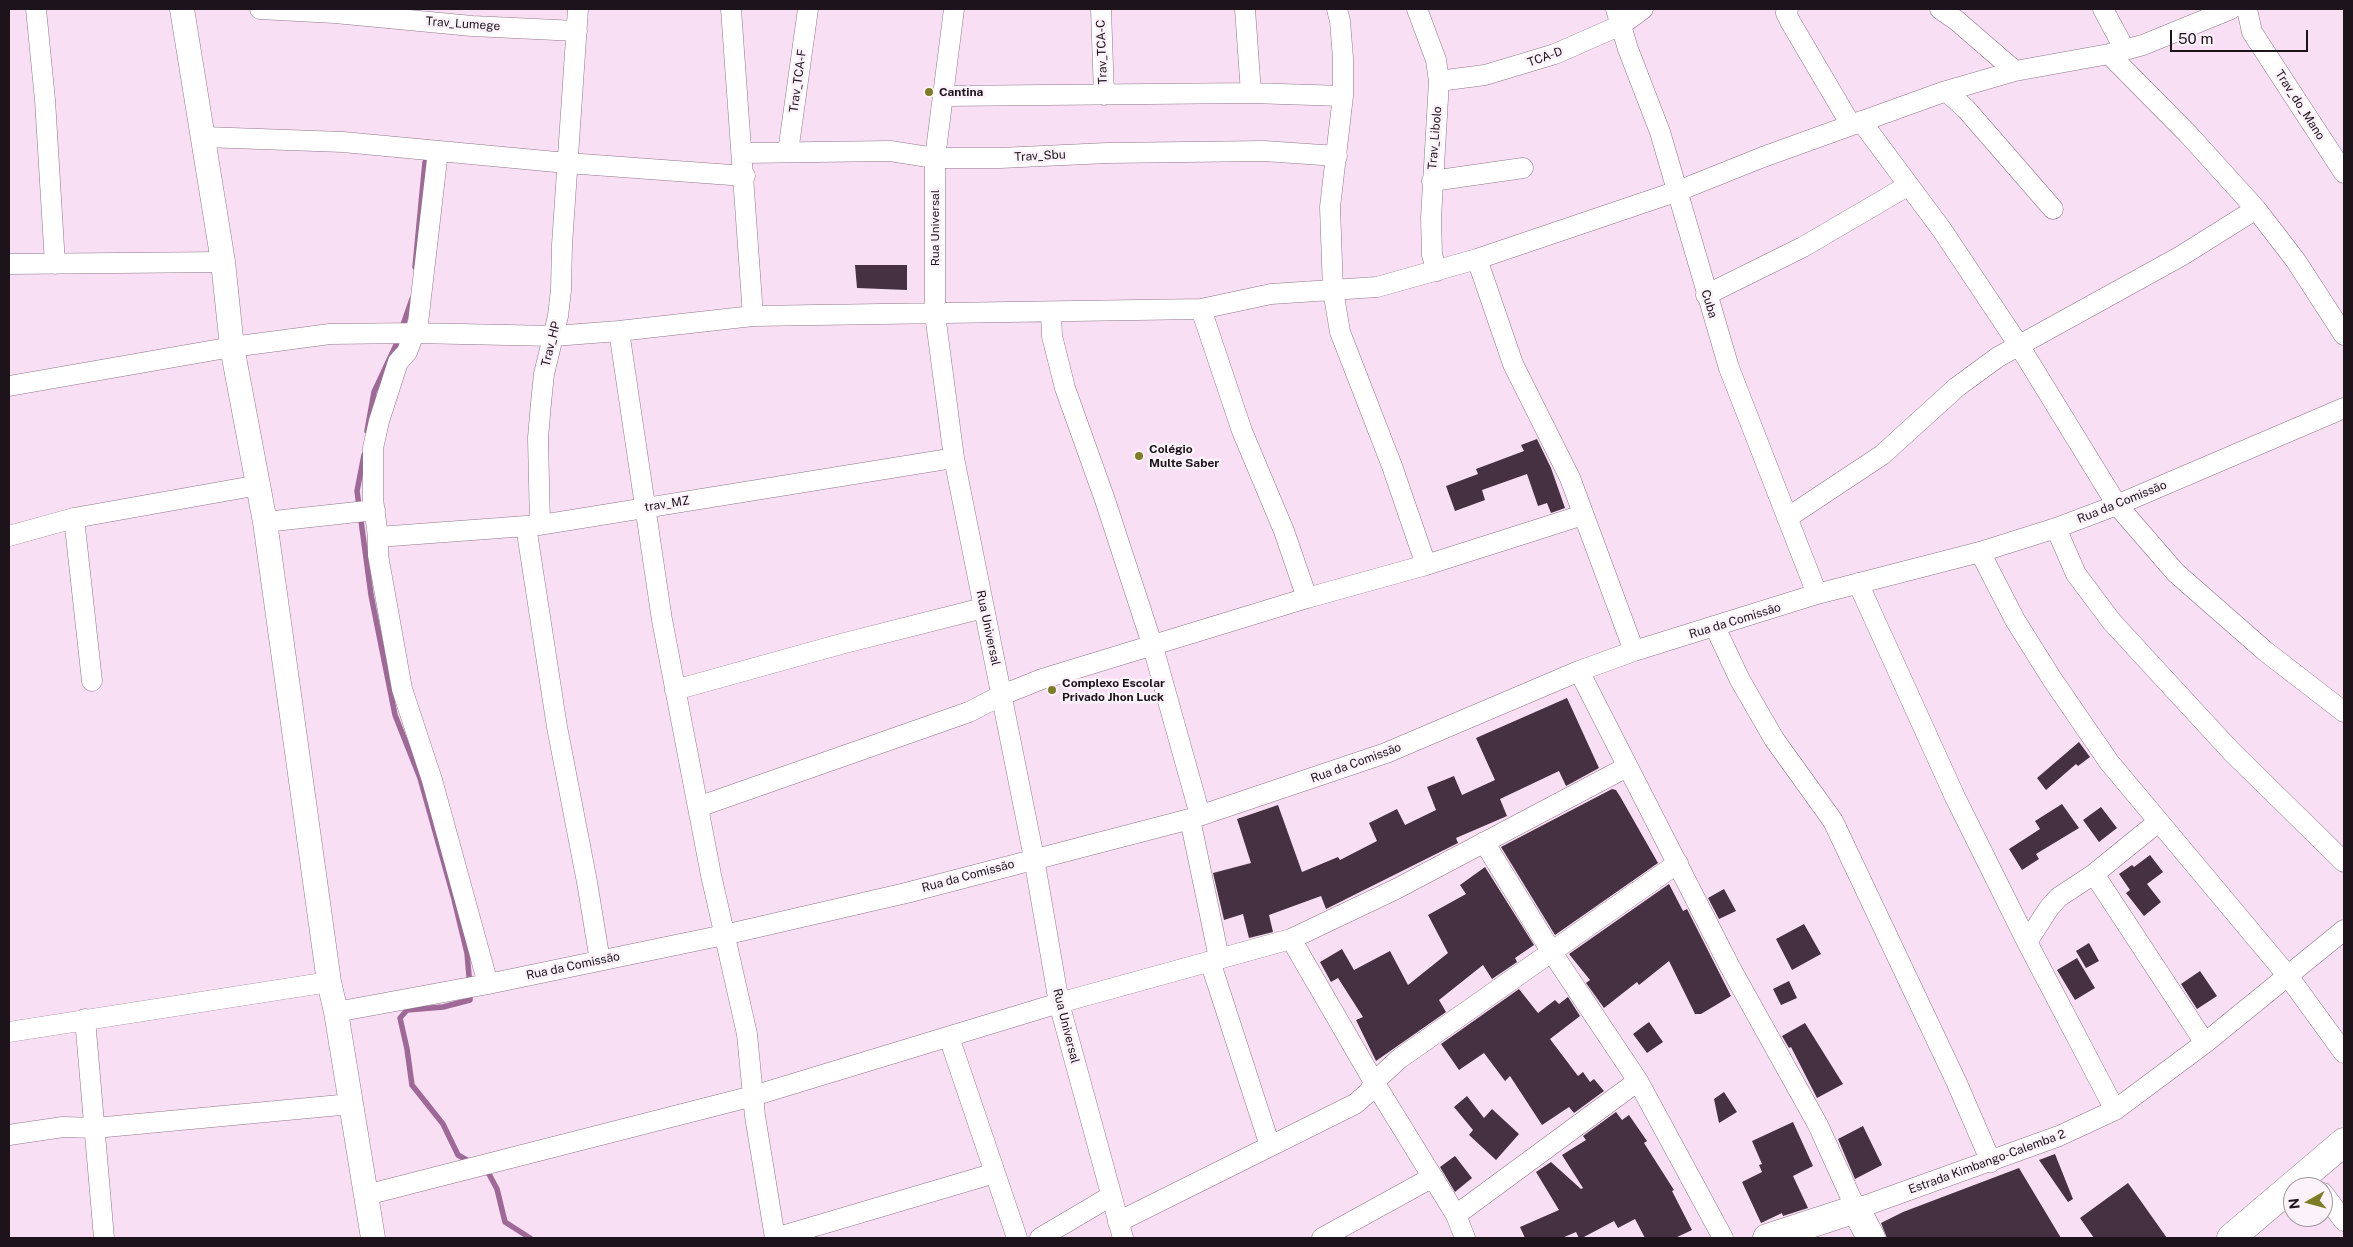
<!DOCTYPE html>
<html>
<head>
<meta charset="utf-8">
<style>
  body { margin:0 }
  #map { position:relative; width:2353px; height:1247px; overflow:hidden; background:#f9dff4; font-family:"Public Sans",sans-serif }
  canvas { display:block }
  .frame { position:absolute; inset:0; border:10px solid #1c131b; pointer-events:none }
  .north { position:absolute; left:2283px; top:1177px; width:50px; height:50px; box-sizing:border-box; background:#fcf2fa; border:1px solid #a299a1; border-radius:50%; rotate:263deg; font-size:14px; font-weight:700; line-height:20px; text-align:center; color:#1c131b }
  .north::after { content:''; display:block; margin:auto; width:18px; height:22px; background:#7d7d25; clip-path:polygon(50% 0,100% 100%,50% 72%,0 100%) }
  .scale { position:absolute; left:2170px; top:30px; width:138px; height:22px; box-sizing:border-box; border:2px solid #1c131b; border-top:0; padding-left:6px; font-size:15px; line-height:18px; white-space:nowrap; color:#1c131b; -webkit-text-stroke:4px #fcf2fa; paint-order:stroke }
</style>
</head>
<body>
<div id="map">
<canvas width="2353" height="1247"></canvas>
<div class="frame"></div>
<div class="north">N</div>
<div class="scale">50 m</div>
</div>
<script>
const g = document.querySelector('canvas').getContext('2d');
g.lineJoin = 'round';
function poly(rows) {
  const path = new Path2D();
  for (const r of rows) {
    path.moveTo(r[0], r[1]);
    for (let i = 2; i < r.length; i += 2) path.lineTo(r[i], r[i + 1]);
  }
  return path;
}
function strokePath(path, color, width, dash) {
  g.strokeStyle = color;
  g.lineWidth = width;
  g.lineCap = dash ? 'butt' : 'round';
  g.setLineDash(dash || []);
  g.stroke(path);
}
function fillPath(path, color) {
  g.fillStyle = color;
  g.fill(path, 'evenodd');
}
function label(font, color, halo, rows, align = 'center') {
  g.font = font + ' "Public Sans",sans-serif';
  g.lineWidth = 5;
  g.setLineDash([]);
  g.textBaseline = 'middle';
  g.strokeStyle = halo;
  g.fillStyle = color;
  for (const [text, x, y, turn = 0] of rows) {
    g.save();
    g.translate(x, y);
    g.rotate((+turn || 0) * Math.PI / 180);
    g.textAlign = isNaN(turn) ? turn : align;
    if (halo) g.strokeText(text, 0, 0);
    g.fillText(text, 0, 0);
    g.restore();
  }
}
strokePath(poly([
  [415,267,425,162],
  [367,431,374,392,396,345,412,299],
  [364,455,357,491,371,595,395,715,420,778,454,899,467,953,470,987,470,1000,443,1007,407,1010,400,1018,407,1049,412,1085,443,1124,458,1155,472,1163],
  [482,1170,489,1174,497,1189,505,1222,530,1238]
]), '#9e6997', 5.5);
fillPath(poly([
  [855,265,907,265,907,290,857,288],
  [1537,439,1551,468,1565,508,1551,513,1547,503,1538,506,1527,474,1482,490,1485,500,1455,511,1446,486,1478,474,1476,469,1524,451,1521,445],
  [1567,698,1599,768,1566,786,1559,771,1500,799,1507,816,1456,838,1458,843,1326,909,1321,896,1269,915,1273,932,1249,938,1243,914,1224,920,1213,873,1251,863,1237,819,1278,805,1302,872,1338,857,1340,860,1377,841,1369,823,1397,809,1405,825,1436,810,1427,787,1454,776,1462,795,1495,780,1476,738],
  [2079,742,2090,757,2078,766,2076,764,2046,790,2037,778],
  [1612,789,1616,790,1621,798,1658,863,1555,935,1501,847],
  [2062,804,2079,828,2036,854,2039,859,2022,870,2009,849,2040,829,2035,821],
  [2101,807,2117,828,2099,842,2083,820],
  [2150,855,2163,872,2147,884,2161,902,2144,916,2126,893,2130,890,2119,874,2132,865,2134,867],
  [1485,867,1534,945,1515,958,1517,962,1492,979,1483,965,1439,1000,1446,1012,1376,1061,1356,1020,1363,1017,1338,978,1331,982,1320,962,1342,949,1354,970,1390,951,1408,985,1448,953,1428,915,1466,894,1460,885],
  [1669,884,1683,911,1687,909,1731,996,1701,1014,1695,1014,1669,961,1639,985,1637,982,1604,1008,1586,983,1590,980,1569,954],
  [1724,889,1736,911,1719,919,1708,898],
  [1804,924,1821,954,1792,970,1776,939],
  [2089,943,2099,961,2086,968,2076,951],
  [2077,958,2095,988,2075,1000,2057,970],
  [2200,971,2217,996,2197,1009,2181,984],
  [1789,981,1797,998,1781,1005,1773,989],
  [1519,989,1538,1013,1555,1000,1559,1004,1568,997,1580,1016,1550,1039,1578,1076,1583,1072,1590,1082,1594,1079,1604,1091,1574,1113,1569,1107,1542,1125,1510,1076,1505,1081,1484,1053,1459,1070,1441,1044],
  [1649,1022,1663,1042,1647,1053,1633,1034],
  [1805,1023,1843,1084,1817,1098,1791,1047,1789,1048,1782,1036],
  [1724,1092,1737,1112,1719,1123,1714,1099],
  [1467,1096,1484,1118,1492,1109,1519,1134,1496,1160,1469,1135,1473,1130,1454,1107],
  [1616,1112,1622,1120,1629,1115,1647,1141,1644,1143,1674,1190,1672,1191,1692,1230,1675,1238,1645,1238,1635,1219,1618,1228,1614,1221,1582,1238,1579,1238,1576,1232,1562,1238,1525,1238,1520,1227,1559,1210,1536,1172,1551,1162,1581,1189,1583,1188,1562,1155,1586,1140,1583,1136],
  [1793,1122,1813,1166,1793,1176,1808,1208,1783,1216,1782,1213,1761,1223,1742,1182,1762,1172,1759,1165,1762,1164,1752,1141],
  [1863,1126,1882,1165,1855,1179,1838,1139],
  [2055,1154,2073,1199,2068,1202,2039,1160],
  [1455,1156,1472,1178,1455,1192,1440,1167],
  [2019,1168,2061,1238,1887,1238,1881,1223,1903,1212],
  [2128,1183,2167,1238,2094,1238,2080,1218]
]), '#453142');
const minor = poly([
  [36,9,45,100,55,264],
  [260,9,335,13,472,26,577,31],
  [731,9,753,316],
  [954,9,935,158,935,314,954,458,1034,858,1059,1003,1123,1238],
  [1101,9,1104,95],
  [1245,9,1251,93],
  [1337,9,1340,21,1343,58,1343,96,1330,207,1333,290,1340,332,1392,466,1426,565],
  [1417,9,1436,60,1439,81,1431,218,1432,255,1437,271],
  [1616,9,1628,49,1660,132,1729,368,1817,594],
  [1788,9,1786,13,1791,23,1851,125],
  [1940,9,1956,20,2015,71],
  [2103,9,2125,50],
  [2247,9,2252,32,2344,173],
  [2109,54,2189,135,2256,209,2296,261,2344,335],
  [1439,81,1485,75,1555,54,1621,25,1643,9],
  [1946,91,1966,109,2053,209],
  [944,96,1251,93,1343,96],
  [1861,121,1942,230,2020,347,2117,505,2176,573,2265,651,2344,712],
  [204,137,343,142,567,163,745,176],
  [438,151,418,323,407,352,398,362,379,421,373,448,373,499,378,537,378,555,402,689,432,780,488,984],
  [788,152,808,9],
  [743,153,890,151,935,158,1000,158,1107,153,1264,151,1337,156],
  [1432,181,1523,168],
  [1477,259,1513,364,1570,478,1634,651],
  [9,264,223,262],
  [1706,295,1803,247,1909,185],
  [1201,309,1242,431,1284,531,1307,598],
  [1051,313,1052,336,1065,388,1105,500,1153,647,1200,815],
  [619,331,662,620,711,875,747,1034,755,1116,775,1238,995,1173],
  [9,386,232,347,330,334,414,333,554,336,619,331,753,316,1201,309,1271,294,1377,287,1477,259,1678,191,1763,157,1946,91,2015,71,2109,54,2143,45,2231,9],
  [74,518,92,681],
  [1787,518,1882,455,1957,387,1998,357,2181,256,2256,209],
  [265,522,375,510],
  [540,525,538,438,541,403,544,374,558,316,561,290,562,245,578,9],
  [526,526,557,727,587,882,600,961],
  [2056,528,2076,574,2112,622,2231,751,2344,862],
  [9,536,74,518,259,485],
  [378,537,540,525,954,458],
  [1980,552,2015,620,2052,679,2109,762,2288,976,2344,1053],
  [1858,583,1955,797,2027,942,2115,1110],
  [1715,627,1740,680,1774,739,1833,821,1956,1081,1991,1162],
  [1579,671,1730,967,1818,1125,1856,1209,2059,1136,2115,1110,2205,1043,2344,930],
  [675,690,841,644,983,608],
  [698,807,969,712,1002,695,1042,679,1307,598,1426,565,1583,515],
  [1190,819,1219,958],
  [1484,842,1551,951,1638,1081,1723,1238],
  [2094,874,2205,1043],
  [1291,939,1374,1082,1456,1215,1465,1238],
  [2027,942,2049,908,2059,897,2094,874,2158,822],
  [1210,961,1270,1146],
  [336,1012,488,984,724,935,906,893,1190,819,1386,753,1579,671,1634,651,1817,594,1980,552,2056,528,2117,505,2344,408],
  [85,1019,104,1238],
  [9,1032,329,982],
  [949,1037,1017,1238],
  [9,1135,63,1127,95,1128,351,1104],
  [2323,1193,2344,1221],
  [366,1195,753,1096,1059,1003,1291,939,1396,889,1627,767],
  [1456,1215,1638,1081],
  [1118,1222,1355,1104,1369,1092,1374,1082,1399,1059,1678,863],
  [1040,1238,1111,1196],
  [1322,1238,1433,1177]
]);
const tertiary = poly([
  [182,9,223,262,232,347,265,522,329,982,336,1012,373,1238]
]);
const secondary = poly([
  [1767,1238,1856,1209,1871,1238],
  [2231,1238,2344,1142]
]);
strokePath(minor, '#8e778a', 21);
strokePath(tertiary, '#8e778a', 25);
strokePath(secondary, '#8e778a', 29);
strokePath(minor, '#fff', 20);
strokePath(tertiary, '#fff', 24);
strokePath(secondary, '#fff', 28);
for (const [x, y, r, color] of [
  [929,92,5,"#7d7d25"],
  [1139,456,5,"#7d7d25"],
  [1052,690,5,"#7d7d25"]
]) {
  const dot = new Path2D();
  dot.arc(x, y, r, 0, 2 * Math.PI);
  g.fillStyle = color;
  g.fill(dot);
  strokePath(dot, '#fcf2fa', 2);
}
label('12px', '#1c131b', '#fcf2fa', [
  ["Trav_Lumege",463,24,4],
  ["Trav_TCA-C",1102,52,-92],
  ["TCA-D",1545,57,-20],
  ["Trav_TCA-F",798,81,-82],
  ["Trav_do_Mano",2300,105,57],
  ["Trav_Libolo",1435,138,-85],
  ["Trav_Sbu",1040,156,-3],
  ["Rua Universal",935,228,-90],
  ["Cuba",1709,304,73],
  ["Trav_HP",551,344,-76],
  ["Rua da Comissão",2122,502,-22],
  ["trav_MZ",667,504,-9],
  ["Rua da Comissão",1735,621,-17],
  ["Rua Universal",988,628,78],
  ["Rua da Comissão",1356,763,-20],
  ["Rua da Comissão",968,876,-15],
  ["Rua da Comissão",573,966,-12],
  ["Rua Universal",1066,1026,76],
  ["Estrada Kimbango-Calemba 2",1987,1162,-20]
]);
label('bold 12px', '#1c131b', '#fcf2fa', [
  ["Cantina",939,92],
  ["Colégio",1149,449],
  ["Multe Saber",1149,463],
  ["Complexo Escolar",1062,683],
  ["Privado Jhon Luck",1062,697]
], 'left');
</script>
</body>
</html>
